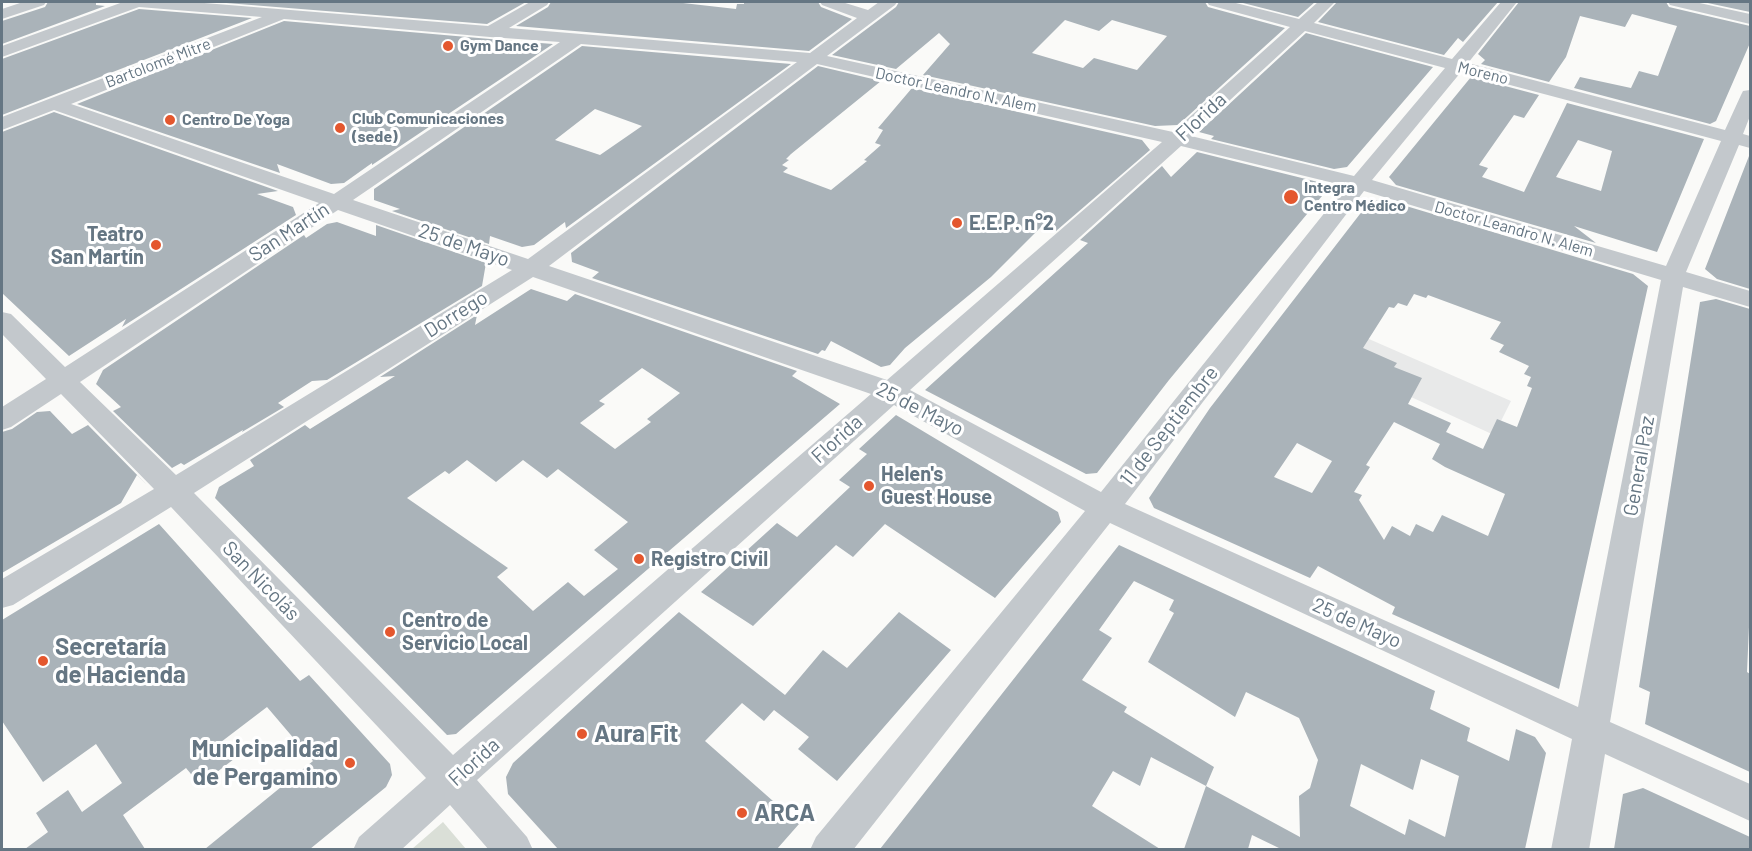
<!DOCTYPE html>
<html>
<head>
<meta charset="utf-8">
<style>
  body { margin:0 }
  #map { position:relative; width:1752px; height:851px; overflow:hidden; background:#fafaf8; font-family:Barlow,sans-serif }
  canvas { display:block }
  .frame { position:absolute; inset:0; border:3px solid #657683; pointer-events:none }
</style>
</head>
<body>
<div id="map">
<canvas width="1752" height="851"></canvas>
<div class="frame"></div>
</div>
<script>
const g = document.querySelector('canvas').getContext('2d');
g.lineJoin = 'round';
function fillPath(path, color) {
  g.fillStyle = color;
  g.fill(path, 'evenodd');
}
function poly(rows) {
  const path = new Path2D();
  for (const r of rows) {
    path.moveTo(r[0], r[1]);
    for (let i = 2; i < r.length; i += 2) path.lineTo(r[i], r[i + 1]);
  }
  return path;
}
function strokePath(path, color, width, dash) {
  g.strokeStyle = color;
  g.lineWidth = width;
  g.lineCap = dash ? 'butt' : 'round';
  g.setLineDash(dash || []);
  g.stroke(path);
}
function label(font, color, halo, rows, align = 'center') {
  g.font = font + ' Barlow,sans-serif';
  g.lineWidth = 6;
  g.setLineDash([]);
  g.textBaseline = 'middle';
  g.strokeStyle = halo;
  g.fillStyle = color;
  for (const [text, x, y, turn = 0] of rows) {
    g.save();
    g.translate(x, y);
    g.rotate((+turn || 0) * Math.PI / 180);
    g.textAlign = isNaN(turn) ? turn : align;
    if (halo) g.strokeText(text, 0, 0);
    g.fillText(text, 0, 0);
    g.restore();
  }
}
fillPath(poly([
  [1291,305,1511,401,1494,435,1269,332]
]), '#e8e9e9');
fillPath(poly([
  [443,822,466,849,412,849]
]), '#dadfd7');
fillPath(poly([
  [48,2,96,2,96,5,105,6,2,44,2,21,45,7],
  [214,2,526,2,487,24],
  [551,2,684,2,683,3,736,9,737,4,744,4,744,2,818,2,821,7,852,19,809,51,516,26,548,7],
  [899,2,1205,2,1208,7,1285,28,1178,125,1155,126,923,75,950,44,939,33,896,69,832,55,896,7],
  [1065,20,1099,31,1112,20,1167,36,1137,70,1094,58,1083,68,1032,53],
  [1239,2,1315,2,1298,17],
  [1337,2,1426,3,1498,2,1463,42,1458,38,1444,55,1318,22],
  [1519,2,1666,2,1669,7,1750,26,1750,43,1716,121,1710,124,1574,88,1580,77,1631,88,1639,71,1658,76,1677,26,1632,14,1625,27,1580,16,1566,57,1549,82,1481,64,1485,60,1478,54],
  [1703,2,1750,2,1750,12],
  [139,9,252,18,2,115,2,59],
  [284,21,490,39,553,44,372,165,372,163,344,183,331,184,277,164,280,173,77,104],
  [1306,33,1433,67,1347,167,1334,169,1211,139,1214,136,1199,132],
  [582,46,791,64,566,228,565,222,534,245,522,247,490,236,489,244,392,211,400,209,374,200,374,189],
  [595,109,642,126,600,155,555,140],
  [818,66,881,81,791,154,786,159,789,160,782,165,788,168,783,172,831,190,867,161,864,160,881,145,875,143,883,130,878,128,912,88,1142,140,1150,150,1056,231,1042,226,991,277,905,348,890,365,881,367,831,341,825,351,822,350,818,354,592,278,599,272,572,262,571,253],
  [1471,77,1539,95,1524,118,1514,115,1479,165,1488,168,1482,177,1524,192,1567,103,1704,139,1657,252,1574,226,1596,243,1396,185,1389,177],
  [1578,140,1612,151,1601,191,1556,177],
  [54,112,278,191,257,194,293,207,296,215,122,327,126,319,69,356,2,293,2,132],
  [1197,152,1318,182,1327,190,1169,380,1097,473,1086,474,925,390,1088,243,1080,240,1162,166,1171,177],
  [1749,156,1750,156,1750,289,1717,279,1705,269],
  [1386,200,1633,274,1648,286,1559,689,1392,614,1395,607,1318,566,1310,578,1154,508,1149,498,1210,408,1370,201],
  [1414,294,1426,298,1428,295,1501,322,1490,339,1504,345,1499,352,1529,366,1524,374,1531,377,1527,386,1532,388,1517,427,1497,419,1483,449,1446,432,1451,423,1408,404,1422,378,1394,367,1397,363,1363,348,1389,307,1394,308,1398,303,1407,306],
  [1394,422,1440,444,1432,459,1445,467,1505,494,1488,536,1442,515,1433,532,1416,524,1410,536,1392,526,1384,540,1359,500,1362,495,1354,492,1370,467,1366,465],
  [1297,443,1332,461,1312,493,1274,477],
  [337,222,376,236,376,225,486,263,482,286,327,380,312,381,278,403,284,407,242,432,243,430,184,465,181,463,172,468,113,411,121,407,96,384,103,370,304,235,306,238,327,224],
  [531,289,567,301,575,294,797,371,792,376,840,404,456,734,447,735,215,498,219,487,254,466,250,460,305,425,310,429,395,376,380,377,477,315,475,325],
  [642,368,680,393,647,419,651,422,615,449,580,423,605,404,599,401],
  [467,460,496,482,523,460,547,478,558,469,628,522,594,550,618,569,584,596,568,582,533,611,497,577,508,568,407,498,445,471,449,474],
  [1716,299,1750,309,1750,628,1749,627,1747,672,1750,674,1750,772,1645,724,1650,692,1639,687,1700,302],
  [50,411,72,434,88,425,146,484,137,475,121,503,2,573,2,432,12,429,37,412],
  [896,415,1058,512,1061,522,995,598,885,524,853,557,836,545,753,626,701,592,777,523,797,537,850,487,839,480,867,454,859,449],
  [159,524,300,681,309,675,390,764,392,775,386,787,310,849,205,849,313,761,267,707,221,742,234,759,200,785,186,768,123,815,145,849,25,849,48,832,36,813,68,790,82,812,122,783,96,744,43,782,2,721,2,620],
  [1119,545,1435,691,1430,709,1470,728,1467,741,1509,761,1516,729,1535,737,1546,753,1525,849,1281,849,1252,835,1248,849,1184,849,1206,786,1151,757,1140,786,1113,771,1092,806,1160,849,880,849],
  [1134,581,1174,600,1169,610,1174,613,1148,662,1235,717,1246,692,1299,718,1318,760,1310,788,1299,796,1300,837,1206,786,1214,767,1124,712,1127,707,1082,680,1112,638,1099,630],
  [1421,759,1459,776,1445,837,1409,819,1405,835,1350,806,1361,764,1413,790],
  [679,612,785,695,823,650,847,668,899,612,951,650,837,781,798,749,809,737,774,710,764,721,742,703,705,741,799,824,777,849,558,849,508,794,506,777,513,763],
  [1643,788,1750,837,1750,849,1614,849,1623,794]
]), '#aab3b9');
fillPath(poly([
  [23,2,46,2,44,5,2,19,2,9,23,2],
  [123,2,192,2,488,26,530,2,549,2,547,5,509,28,810,53,857,18,822,5,820,2,842,2,868,10,879,2,897,2,895,5,827,56,1173,132,1290,27,1209,5,1207,2,1232,2,1299,19,1318,2,1335,2,1314,23,1452,59,1501,2,1517,2,1468,63,1725,130,1741,95,1743,91,1750,90,1750,116,1743,134,1750,136,1750,148,1739,145,1686,272,1750,291,1750,307,1683,287,1610,722,1750,784,1750,821,1605,754,1589,850,1551,850,1572,739,1110,523,853,850,810,850,816,837,1085,511,894,405,477,780,527,837,533,850,489,850,450,805,401,850,353,850,359,837,426,778,171,507,13,605,2,608,2,579,154,489,61,394,11,427,2,430,2,407,46,379,2,334,2,312,11,314,65,367,319,203,54,110,2,130,2,117,262,17,139,7,2,57,2,46,123,2],
  [284,19,490,37,560,42,334,194,71,104,284,19],
  [1305,31,1445,68,1354,176,1191,136,1305,31],
  [581,44,797,62,528,259,353,200,581,44],
  [817,64,1162,142,887,380,549,266,817,64],
  [1461,72,1721,141,1666,266,1372,180,1461,72],
  [1181,146,1346,186,1101,492,910,390,1181,146],
  [1364,191,1661,280,1578,707,1125,504,1364,191],
  [338,210,512,270,176,475,80,382,338,210],
  [533,277,871,394,453,755,194,493,533,277],
  [1668,2,1695,2,1750,14,1750,24,1670,5,1668,2]
]), '#c3c8cc');
for (const [x, y, r, color] of [
  [448,46,6,"#e4572e"],
  [170,120,6,"#e4572e"],
  [340,128,6,"#e4572e"],
  [1291,197,8,"#e4572e"],
  [957,223,6,"#e4572e"],
  [156,245,6,"#e4572e"],
  [869,486,6,"#e4572e"],
  [639,559,6,"#e4572e"],
  [390,632,6,"#e4572e"],
  [43,661,6,"#e4572e"],
  [582,734,6,"#e4572e"],
  [350,763,6,"#e4572e"],
  [742,813,6,"#e4572e"]
]) {
  const dot = new Path2D();
  dot.arc(x, y, r, 0, 2 * Math.PI);
  g.fillStyle = color;
  g.fill(dot);
  strokePath(dot, '#fff', 2);
}
label('bold 16px', '#657683', '#fff', [
  ["Gym Dance",460,46],
  ["Club Comunicaciones",352,119],
  ["(sede)",352,137],
  ["Centro De Yoga",182,120],
  ["Integra",1304,188],
  ["Centro Médico",1304,206]
], 'left');
label('16px', '#657683', '#fff', [
  ["Bartolomé Mitre",158,63,-21],
  ["Moreno",1483,73,14],
  ["Doctor Leandro N. Alem",956,90,12],
  ["Doctor Leandro N. Alem",1514,229,16]
]);
label('20px', '#657683', '#fff', [
  ["Florida",1201,117,-43],
  ["San Martín",289,232,-33],
  ["25 de Mayo",464,245,19],
  ["Dorrego",456,314,-32],
  ["25 de Mayo",920,409,27],
  ["11 de Septiembre",1169,426,-52],
  ["Florida",837,439,-42],
  ["General Paz",1639,466,-80],
  ["San Nicolás",261,581,46],
  ["25 de Mayo",1357,623,24],
  ["Florida",474,762,-42]
]);
label('bold 20px', '#657683', '#fff', [
  ["E.E.P. n°2",969,223],
  ["Teatro",144,234,"right"],
  ["San Martín",144,257,"right"],
  ["Helen's",881,474],
  ["Guest House",881,497],
  ["Registro Civil",651,559],
  ["Centro de",402,620],
  ["Servicio Local",402,643]
], 'left');
label('bold 24px', '#657683', '#fff', [
  ["Secretaría",55,647],
  ["de Hacienda",55,675],
  ["Aura Fit",594,734],
  ["Municipalidad",338,749,"right"],
  ["de Pergamino",338,777,"right"],
  ["ARCA",754,813]
], 'left');
</script>
</body>
</html>
